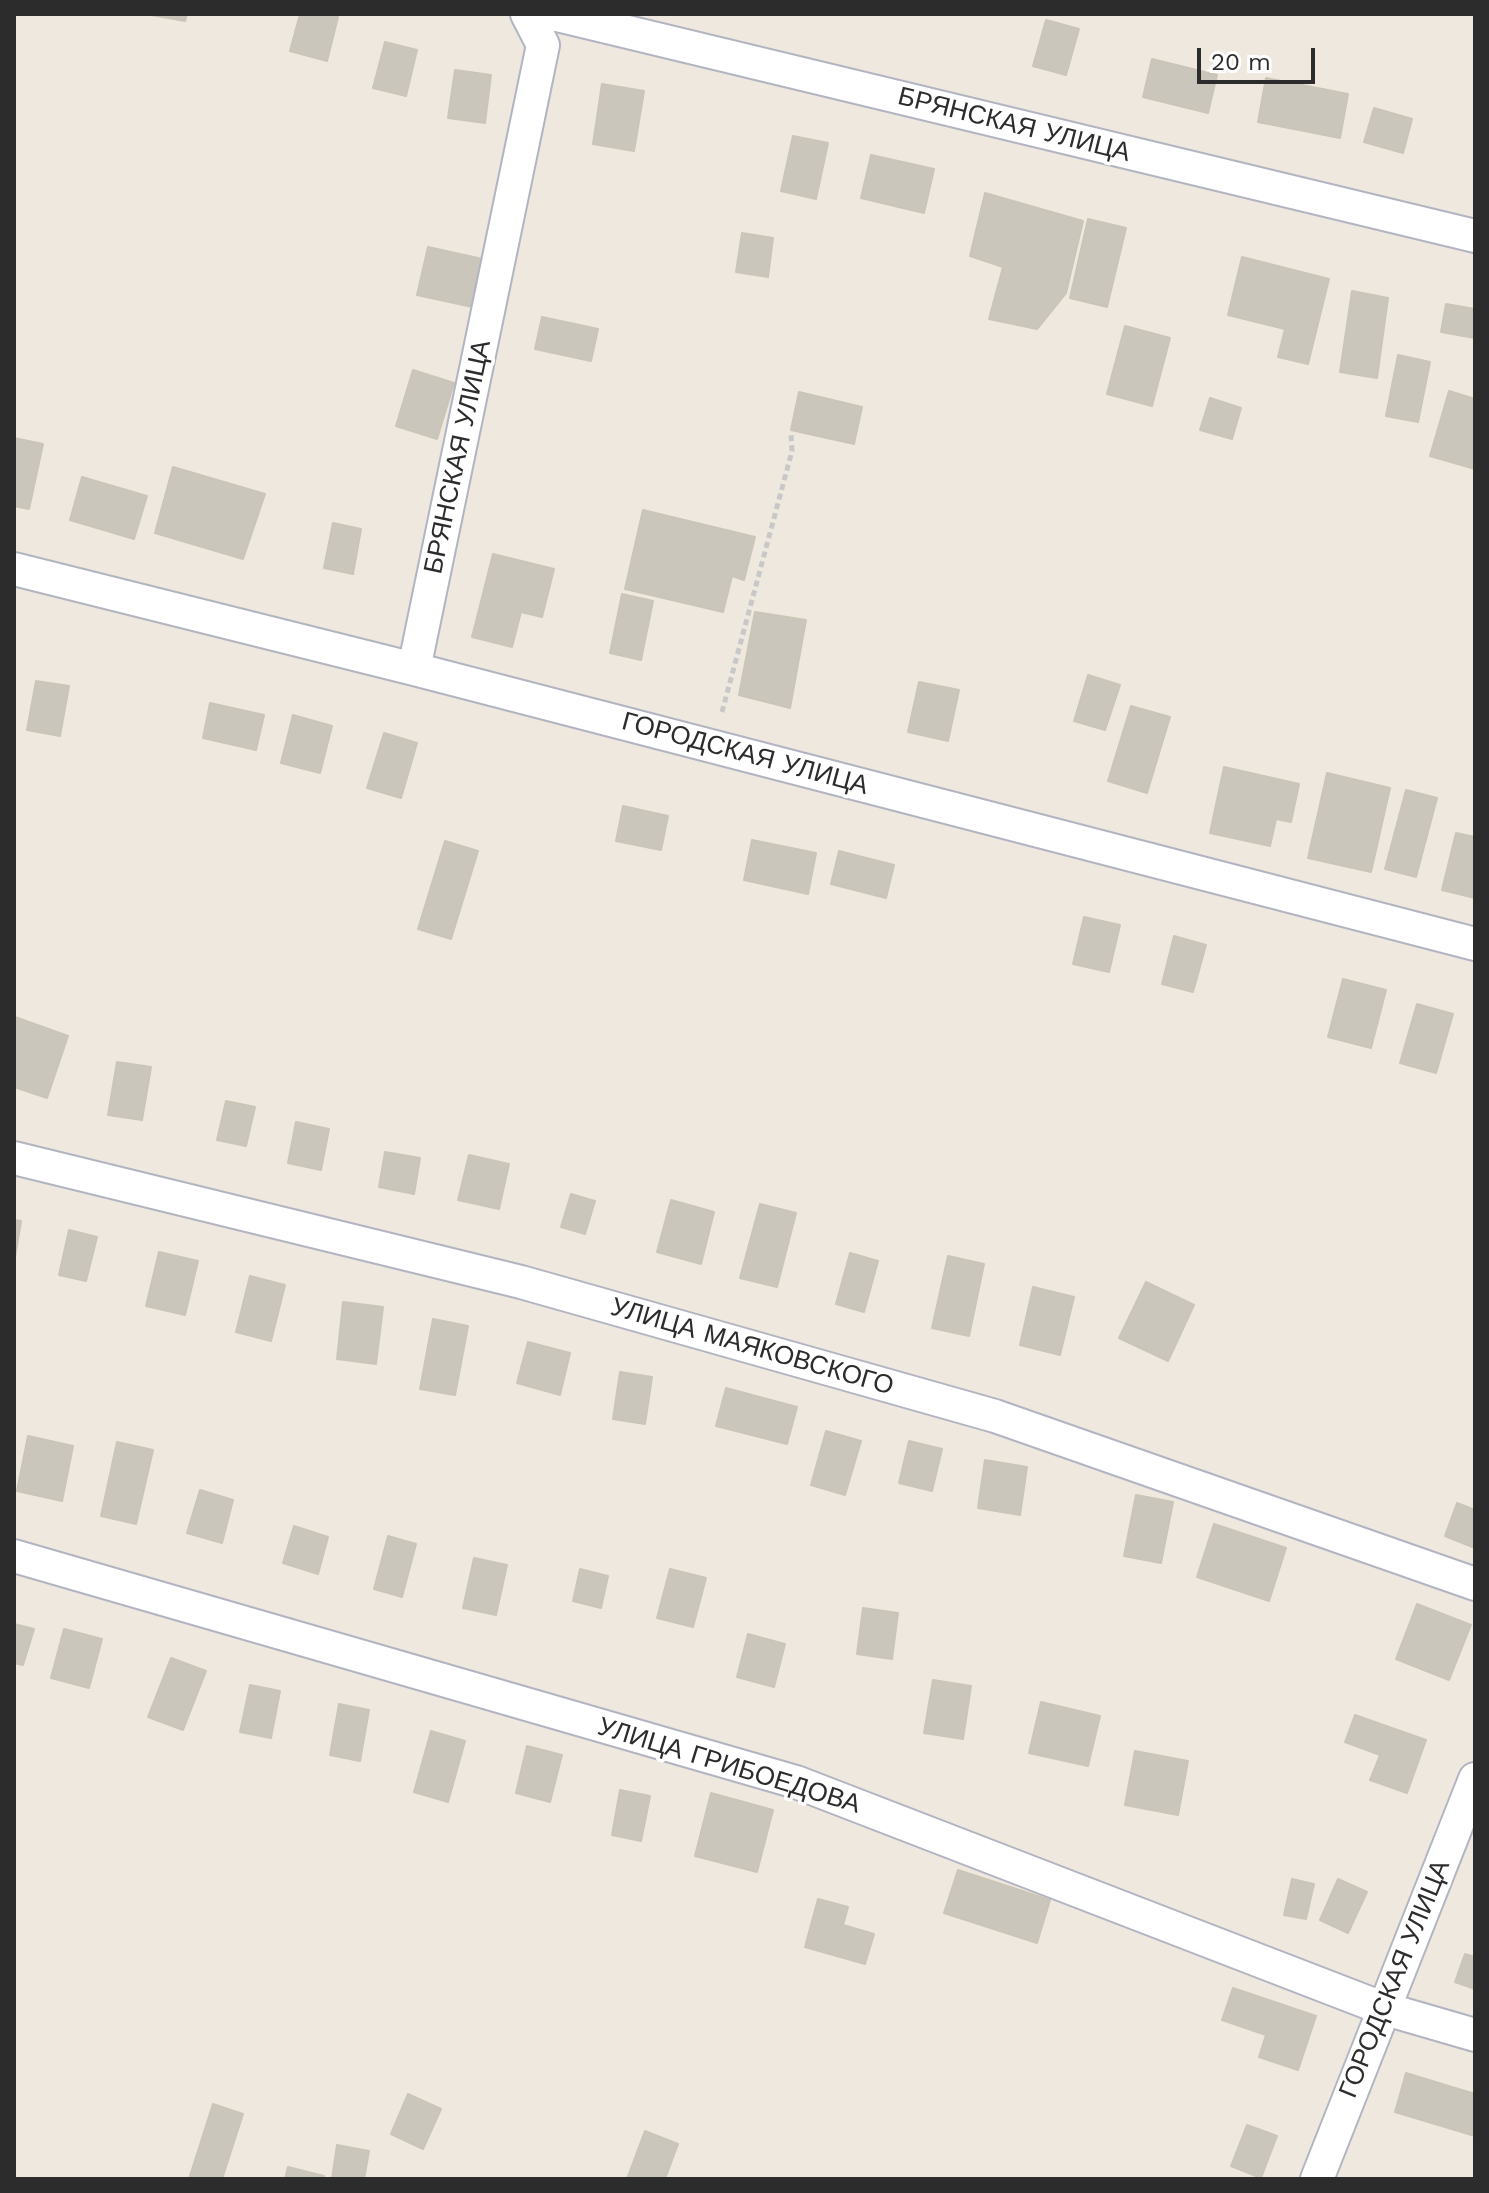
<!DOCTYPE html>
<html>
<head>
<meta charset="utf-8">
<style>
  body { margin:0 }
  #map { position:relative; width:1489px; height:2193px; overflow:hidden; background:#efe8de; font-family:"Work Sans",sans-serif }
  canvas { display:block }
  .frame { position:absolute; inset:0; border:16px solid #2c2c2c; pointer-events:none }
  .scale { position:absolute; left:1197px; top:48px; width:118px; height:36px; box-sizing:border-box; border:4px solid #2c2c2c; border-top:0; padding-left:10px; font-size:24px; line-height:28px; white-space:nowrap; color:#2c2c2c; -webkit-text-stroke:6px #fff; paint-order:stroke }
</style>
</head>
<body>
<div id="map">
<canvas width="1489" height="2193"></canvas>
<div class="frame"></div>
<div class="scale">20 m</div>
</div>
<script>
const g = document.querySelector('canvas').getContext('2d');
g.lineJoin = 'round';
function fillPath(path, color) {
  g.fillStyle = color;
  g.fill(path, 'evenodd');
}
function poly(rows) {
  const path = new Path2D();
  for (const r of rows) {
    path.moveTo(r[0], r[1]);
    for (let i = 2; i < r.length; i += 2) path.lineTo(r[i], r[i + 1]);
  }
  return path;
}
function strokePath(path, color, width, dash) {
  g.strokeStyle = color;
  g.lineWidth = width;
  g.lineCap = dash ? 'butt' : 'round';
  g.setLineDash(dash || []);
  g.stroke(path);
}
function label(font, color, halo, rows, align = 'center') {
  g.font = font + ' "Work Sans",sans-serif';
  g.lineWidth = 7;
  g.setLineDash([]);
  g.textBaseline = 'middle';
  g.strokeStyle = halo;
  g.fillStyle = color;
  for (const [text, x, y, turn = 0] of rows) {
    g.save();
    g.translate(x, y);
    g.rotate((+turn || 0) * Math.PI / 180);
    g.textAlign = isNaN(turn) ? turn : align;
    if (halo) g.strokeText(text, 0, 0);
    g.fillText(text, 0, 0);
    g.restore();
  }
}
const building = poly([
  [146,14,187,14,185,21,146,14],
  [300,14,326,14,338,17,327,61,290,51,300,14],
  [1046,20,1079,29,1066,75,1033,66,1046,20],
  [385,42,417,50,406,96,373,88,385,42],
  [1152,59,1217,75,1208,113,1143,97,1152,59],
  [455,70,491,75,485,123,448,118,455,70],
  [1266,78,1348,94,1340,138,1258,122,1266,78],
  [602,84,644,91,634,151,593,144,602,84],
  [1374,108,1412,119,1403,153,1364,142,1374,108],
  [793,136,828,143,816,199,781,191,793,136],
  [871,155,934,169,924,213,861,198,871,155],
  [985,193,1083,221,1066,293,1037,329,989,319,1003,267,970,256,985,193],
  [1088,219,1126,228,1107,307,1070,298,1088,219],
  [742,233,773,238,768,277,736,272,742,233],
  [428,247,487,260,477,308,417,295,428,247],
  [1242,257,1329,279,1308,364,1278,357,1285,329,1228,315,1242,257],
  [1352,291,1388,298,1377,378,1340,372,1352,291],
  [1446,304,1475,309,1475,338,1441,332,1446,304],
  [542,317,598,329,591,361,535,349,542,317],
  [1125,326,1170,338,1152,406,1107,394,1125,326],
  [1398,355,1430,362,1418,422,1386,416,1398,355],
  [413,370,454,383,437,439,396,426,413,370],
  [1449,391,1475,399,1475,469,1430,456,1449,391],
  [799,392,862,407,854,444,791,430,799,392],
  [1210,398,1241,408,1232,439,1200,430,1210,398],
  [14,438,43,444,29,509,14,506,14,438],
  [173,467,265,494,243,559,155,533,173,467],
  [82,477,147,496,134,539,70,520,82,477],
  [643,510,755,537,744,580,732,576,723,612,625,589,643,510],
  [333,523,361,529,353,574,324,568,333,523],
  [493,554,554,569,542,617,521,612,512,647,472,637,493,554],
  [622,594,653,601,641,660,610,653,622,594],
  [755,612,806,620,790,708,739,695,755,612],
  [1088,675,1120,685,1105,730,1074,721,1088,675],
  [36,681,69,686,60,736,27,730,36,681],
  [919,682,959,690,948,741,908,732,919,682],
  [210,703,264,715,256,750,203,738,210,703],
  [1131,706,1170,717,1147,793,1108,781,1131,706],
  [293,715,332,726,320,773,281,763,293,715],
  [384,733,417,743,401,798,367,788,384,733],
  [1224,767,1299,784,1291,822,1276,819,1270,846,1210,833,1224,767],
  [1327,773,1390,788,1371,872,1308,858,1327,773],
  [1406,790,1437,798,1416,877,1385,869,1406,790],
  [623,806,668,816,661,850,616,841,623,806],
  [1456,833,1475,837,1475,898,1442,890,1456,833],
  [752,840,816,853,808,894,744,880,752,840],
  [445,841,478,851,451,939,418,929,445,841],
  [839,851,894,865,886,898,831,884,839,851],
  [1084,917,1120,925,1109,972,1073,964,1084,917],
  [1174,936,1206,945,1193,992,1162,984,1174,936],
  [1343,979,1386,990,1371,1048,1328,1037,1343,979],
  [1417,1004,1453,1014,1436,1073,1400,1063,1417,1004],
  [15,1017,68,1036,47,1098,14,1087,15,1017],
  [117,1062,151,1067,142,1120,108,1115,117,1062],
  [226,1101,255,1107,246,1146,217,1140,226,1101],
  [296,1122,329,1129,321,1170,288,1163,296,1122],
  [385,1152,420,1158,414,1194,379,1187,385,1152],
  [469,1155,509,1164,499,1209,458,1200,469,1155],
  [571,1194,595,1201,585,1234,561,1227,571,1194],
  [671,1200,714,1212,701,1264,657,1252,671,1200],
  [760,1204,796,1213,777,1287,740,1278,760,1204],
  [14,1220,21,1221,14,1263,14,1220],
  [69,1230,97,1237,86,1281,59,1275,69,1230],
  [159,1252,198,1261,185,1315,146,1306,159,1252],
  [850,1253,878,1261,864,1312,836,1304,850,1253],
  [948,1256,984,1264,969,1336,932,1328,948,1256],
  [250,1276,285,1285,271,1341,236,1332,250,1276],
  [1146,1282,1194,1305,1168,1361,1119,1338,1146,1282],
  [1033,1287,1074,1297,1060,1355,1020,1345,1033,1287],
  [343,1302,383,1307,376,1364,337,1359,343,1302],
  [433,1319,468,1326,455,1395,420,1389,433,1319],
  [528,1342,570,1353,560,1395,517,1383,528,1342],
  [620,1372,652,1377,645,1424,613,1419,620,1372],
  [726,1388,797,1407,787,1444,716,1426,726,1388],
  [826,1431,861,1441,845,1495,811,1485,826,1431],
  [28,1436,73,1446,62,1501,17,1491,28,1436],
  [909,1441,942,1449,932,1491,899,1483,909,1441],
  [117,1442,153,1450,136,1524,101,1516,117,1442],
  [985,1460,1027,1467,1020,1515,978,1508,985,1460],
  [200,1490,233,1500,222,1543,187,1533,200,1490],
  [1136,1495,1173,1502,1161,1563,1124,1556,1136,1495],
  [1457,1503,1475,1510,1475,1548,1445,1536,1457,1503],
  [1214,1524,1286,1548,1269,1601,1197,1577,1214,1524],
  [294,1526,328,1537,318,1574,283,1563,294,1526],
  [388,1536,416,1544,402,1597,374,1589,388,1536],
  [474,1558,507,1565,496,1615,463,1608,474,1558],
  [580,1569,608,1576,601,1608,573,1601,580,1569],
  [670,1569,706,1578,693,1627,657,1618,670,1569],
  [1417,1604,1471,1625,1449,1680,1396,1659,1417,1604],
  [863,1608,898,1613,892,1659,857,1654,863,1608],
  [14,1624,34,1629,23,1665,14,1663,14,1624],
  [64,1629,102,1639,89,1688,51,1678,64,1629],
  [748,1634,785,1644,774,1687,737,1677,748,1634],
  [171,1658,206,1671,183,1730,148,1717,171,1658],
  [933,1680,971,1686,963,1739,924,1733,933,1680],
  [250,1685,280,1691,271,1738,240,1732,250,1685],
  [1041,1702,1100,1716,1088,1766,1029,1753,1041,1702],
  [339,1704,369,1710,360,1761,330,1755,339,1704],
  [1355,1715,1426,1740,1407,1793,1370,1780,1380,1755,1345,1742,1355,1715],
  [431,1731,465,1741,448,1802,414,1792,431,1731],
  [527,1746,562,1755,550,1802,516,1793,527,1746],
  [1135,1751,1188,1761,1178,1815,1125,1805,1135,1751],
  [620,1790,650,1796,641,1841,612,1835,620,1790],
  [711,1793,773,1810,757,1872,695,1856,711,1793],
  [958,1870,1050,1900,1037,1943,944,1913,958,1870],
  [1292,1879,1314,1884,1306,1919,1284,1915,1292,1879],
  [1338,1879,1367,1892,1348,1933,1320,1920,1338,1879],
  [818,1899,848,1907,843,1925,874,1934,865,1964,805,1947,818,1899],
  [1465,1954,1475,1957,1475,1989,1455,1982,1465,1954],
  [1233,1988,1316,2016,1298,2070,1259,2057,1266,2035,1222,2020,1233,1988],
  [1406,2073,1475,2094,1475,2136,1395,2112,1406,2073],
  [408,2094,441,2109,423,2149,391,2134,408,2094],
  [213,2104,243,2114,222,2179,189,2179,213,2104],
  [1247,2125,1277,2136,1261,2178,1231,2166,1247,2125],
  [645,2131,678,2144,665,2179,627,2179,645,2131],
  [337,2145,369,2151,364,2179,332,2179,337,2145],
  [288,2167,324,2176,323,2179,285,2179,288,2167]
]);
fillPath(building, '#cac6bc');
strokePath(building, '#cbc5b7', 2);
const minor = poly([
  [553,14,1475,236],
  [14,569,414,669,1475,944],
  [414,669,543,45,527,14],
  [14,1158,521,1282,995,1416,1475,1584],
  [14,1556,796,1782,1382,2008,1475,2035],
  [1317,2179,1475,1779]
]);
strokePath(minor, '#b2b4c1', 36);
strokePath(poly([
  [722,712,792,451,791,435]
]), '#c8c8c8', 5, [6, 4]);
strokePath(minor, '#fff', 32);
label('26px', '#2c2c2c', '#fff', [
  ["БРЯНСКАЯ УЛИЦА",1014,125,14],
  ["БРЯНСКАЯ УЛИЦА",458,457,-78],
  ["ГОРОДСКАЯ УЛИЦА",745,754,15],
  ["УЛИЦА МАЯКОВСКОГО",752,1347,16],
  ["УЛИЦА ГРИБОЕДОВА",729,1766,17],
  ["ГОРОДСКАЯ УЛИЦА",1395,1979,-68]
]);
</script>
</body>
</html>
